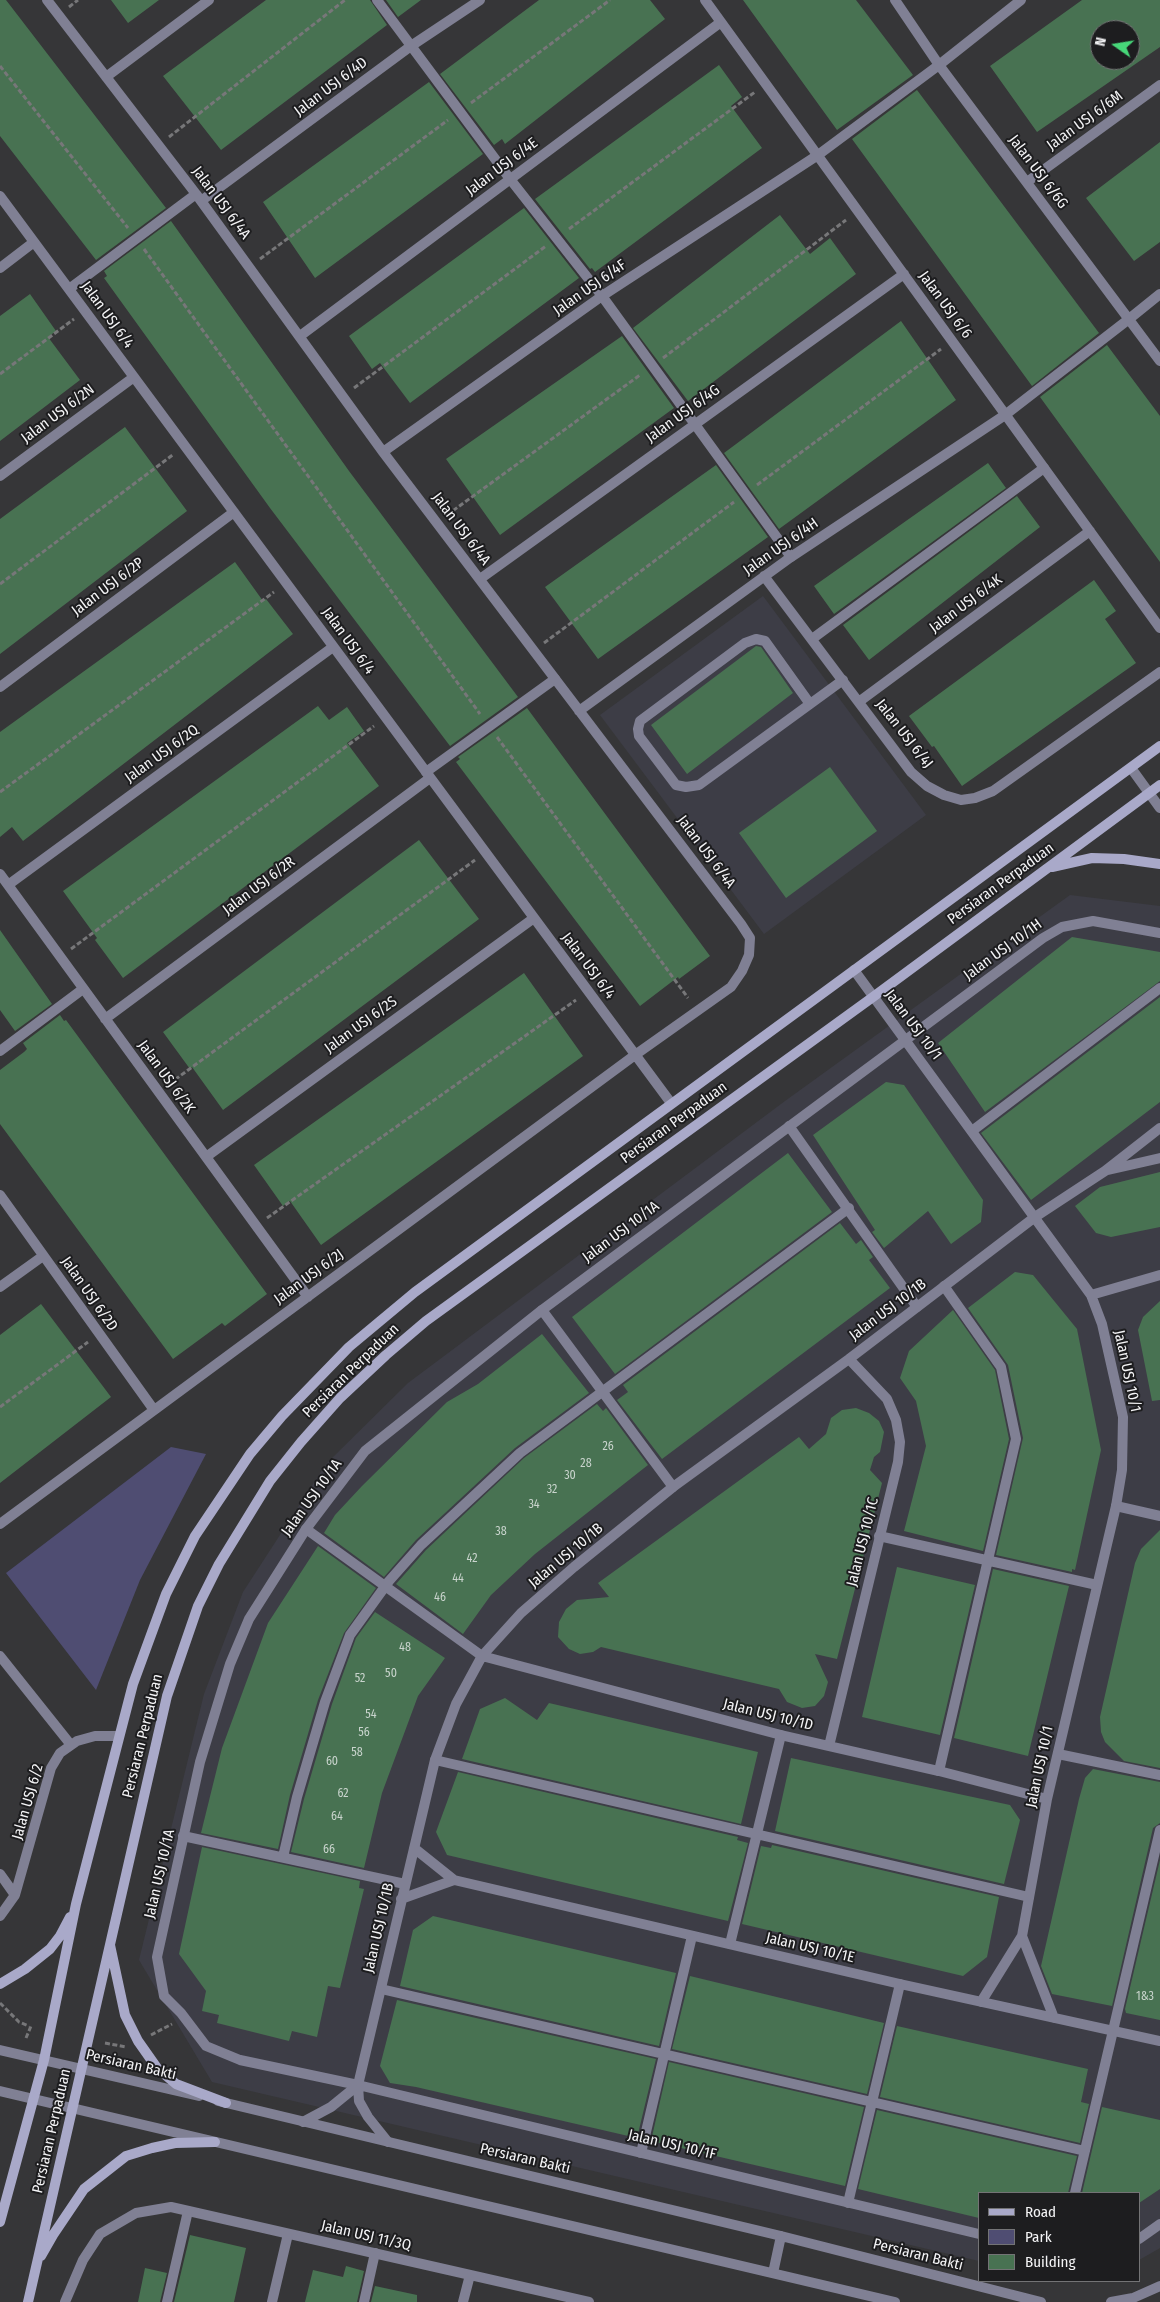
<!DOCTYPE html>
<html>
<head>
<meta charset="utf-8">
<style>
  body { margin:0 }
  #map { position:relative; width:1160px; height:2302px; overflow:hidden; background:#363638; font-family:"Fira Sans Condensed",sans-serif }
  canvas { display:block }
  .legend { position:absolute; left:978px; top:2192px; width:162px; height:90px; box-sizing:border-box; background:#1d1d1f; border:1px solid #737375; margin:0; padding:6px 9px; list-style:none; font-size:15px; color:#f4f4f6 }
  .legend li { display:flex; align-items:center; gap:10px; height:25px }
  .legend b { width:25px; border:1px solid #737375 }
  .north { position:absolute; left:1090px; top:20px; width:50px; height:50px; box-sizing:border-box; background:#1d1d1f; border:1px solid #737375; border-radius:50%; rotate:283deg; font-size:14px; font-weight:700; line-height:20px; text-align:center; color:#f4f4f6 }
  .north::after { content:''; display:block; margin:auto; width:18px; height:22px; background:#47d779; clip-path:polygon(50% 0,100% 100%,50% 72%,0 100%) }
</style>
</head>
<body>
<div id="map">
<canvas width="1160" height="2302"></canvas>
<ul class="legend">
<li><b style="height:6px;background:#a9a9c9"></b>Road</li>
<li><b style="height:14px;background:#4f4d72"></b>Park</li>
<li><b style="height:14px;background:#487252"></b>Building</li>
</ul>
<div class="north">N</div>
</div>
<script>
const g = document.querySelector('canvas').getContext('2d');
g.lineJoin = 'round';
function fillPath(path, color) {
  g.fillStyle = color;
  g.fill(path, 'evenodd');
}
function poly(rows) {
  const path = new Path2D();
  for (const r of rows) {
    path.moveTo(r[0], r[1]);
    for (let i = 2; i < r.length; i += 2) path.lineTo(r[i], r[i + 1]);
  }
  return path;
}
function strokePath(path, color, width, dash) {
  g.strokeStyle = color;
  g.lineWidth = width;
  g.lineCap = dash ? 'butt' : 'round';
  g.setLineDash(dash || []);
  g.stroke(path);
}
function label(font, color, halo, rows, align = 'center') {
  g.font = font + ' "Fira Sans Condensed",sans-serif';
  g.lineWidth = 4;
  g.setLineDash([]);
  g.textBaseline = 'middle';
  g.strokeStyle = halo;
  g.fillStyle = color;
  for (const [text, x, y, turn = 0] of rows) {
    g.save();
    g.translate(x, y);
    g.rotate((+turn || 0) * Math.PI / 180);
    g.textAlign = isNaN(turn) ? turn : align;
    if (halo) g.strokeText(text, 0, 0);
    g.fillText(text, 0, 0);
    g.restore();
  }
}
fillPath(poly([
  [763,596,926,815,764,934,600,715],
  [1070,895,1160,906,1160,2248,1139,2260,1139,2193,979,2193,979,2261,212,2082,139,1960,204,1694,243,1592,326,1464,408,1383,785,1101]
]), '#3d3d46');
fillPath(poly([
  [171,1447,206,1454,140,1580,96,1690,6,1573]
]), '#4f4d72');
fillPath(poly([
  [0,0,6,0,166,208,96,260,0,136],
  [111,0,159,0,128,23],
  [266,0,370,0,387,25,221,150,163,76],
  [386,0,421,0,398,17],
  [539,0,650,0,665,19,505,144,502,139,494,145,440,74],
  [743,0,856,0,913,75,837,130],
  [1082,0,1160,0,1160,47,1037,132,990,66],
  [1100,30,1130,30,1130,60,1100,60],
  [719,65,742,97,731,106,762,148,595,272,592,268,590,269,535,199],
  [429,82,483,154,315,278,263,202],
  [917,90,1099,333,1032,386,852,139],
  [1160,142,1160,242,1134,261,1086,198],
  [524,208,579,278,410,403,380,363,372,369,349,336],
  [780,215,810,254,830,238,856,274,688,401,633,328],
  [171,221,349,471,518,697,450,746,270,508,104,278,107,276,104,271],
  [30,294,56,331,48,337,80,380,0,441,0,316],
  [901,321,956,400,779,529,724,453],
  [622,336,674,408,500,535,446,459],
  [1107,345,1160,416,1160,562,1040,397],
  [125,427,187,511,0,654,0,519],
  [988,463,1006,488,834,614,814,586],
  [716,465,768,537,598,659,545,587],
  [1017,496,1040,527,869,660,843,625],
  [235,562,263,601,266,599,293,634,23,841,12,827,0,837,0,732],
  [1094,580,1116,611,1105,619,1136,663,962,786,934,746,932,747,909,716],
  [756,646,761,647,793,693,687,774,651,725],
  [318,706,329,720,347,707,364,731,347,743,379,786,123,978,95,940,97,938,63,891],
  [527,708,710,956,679,979,678,977,640,1006,456,762,460,759,458,757],
  [830,767,877,831,786,898,739,833],
  [419,840,479,919,223,1110,192,1067,190,1069,163,1032],
  [0,930,52,1004,15,1031,0,1010],
  [1072,937,1160,952,1160,981,985,1112,938,1043],
  [524,973,583,1056,321,1245,290,1201,283,1206,254,1165],
  [1160,997,1160,1102,1031,1200,981,1133],
  [60,1015,64,1021,66,1020,267,1294,225,1326,222,1323,173,1359,0,1124,0,1070,24,1052,27,1049,23,1043],
  [886,1082,904,1085,983,1200,981,1222,951,1244,928,1211,884,1248,872,1232,875,1230,813,1135],
  [788,1153,832,1212,615,1374,572,1317],
  [1160,1172,1160,1227,1111,1237,1096,1233,1075,1206,1100,1187],
  [840,1223,856,1244,861,1240,873,1257,869,1260,890,1288,662,1459,617,1400,628,1392,623,1385],
  [1015,1272,1033,1275,1077,1329,1101,1450,1075,1570,1072,1569,1072,1572,996,1555,1023,1438,1008,1365,968,1308],
  [1160,1301,1160,1400,1152,1401,1138,1330,1143,1317],
  [41,1304,111,1397,0,1483,0,1335],
  [953,1310,995,1370,1009,1439,983,1551,904,1531,926,1446,916,1401,900,1378,909,1351],
  [542,1334,589,1393,515,1448,416,1540,384,1577,324,1533,335,1515,362,1486,447,1402,478,1384],
  [597,1404,603,1411,606,1408,648,1465,535,1554,491,1595,463,1634,396,1584,426,1550,524,1458],
  [856,1408,869,1413,879,1421,884,1432,880,1452,874,1457,870,1470,882,1483,837,1659,815,1654,828,1682,824,1696,815,1706,802,1708,787,1702,779,1689,601,1647,593,1652,580,1654,569,1649,558,1637,559,1622,566,1609,577,1600,609,1597,598,1583,799,1437,809,1449,826,1434,831,1418,842,1410],
  [1160,1530,1160,1768,1124,1761,1105,1742,1101,1732,1100,1717,1135,1563,1141,1549],
  [318,1546,376,1588,344,1633,318,1700,290,1795,278,1849,201,1833,222,1748,268,1623],
  [897,1567,975,1585,940,1735,862,1717],
  [993,1569,1069,1586,1028,1756,954,1738],
  [375,1612,445,1658,418,1696,382,1793,364,1868,291,1852,304,1799,332,1704,356,1638],
  [505,1698,537,1720,549,1703,758,1752,741,1824,462,1759,480,1709],
  [791,1758,1010,1805,1020,1820,1004,1884,775,1831],
  [1093,1769,1160,1782,1160,1823,1153,1828,1112,2006,1052,1994,1041,1966,1079,1799,1085,1778],
  [458,1772,738,1837,737,1840,748,1843,728,1921,447,1855,436,1832],
  [772,1845,999,1897,987,1957,963,1976,742,1924,761,1846,771,1848],
  [202,1847,360,1881,359,1888,364,1889,340,1988,328,1986,317,2037,292,2031,289,2041,217,2023,219,2015,202,2011,206,1991,179,1954],
  [1160,1860,1160,2020,1126,2013,1125,2009],
  [433,1916,676,1973,659,2046,400,1986,413,1930],
  [690,1976,884,2023,867,2094,672,2049],
  [397,2000,656,2059,637,2138,416,2087,390,2083,380,2066],
  [897,2026,1088,2069,1081,2102,1089,2104,1080,2143,880,2097],
  [669,2062,864,2107,845,2186,651,2141],
  [1102,2107,1160,2120,1160,2189,1139,2203,1139,2193,1082,2193],
  [877,2110,1077,2156,1068,2193,979,2193,979,2218,858,2189],
  [190,2235,246,2248,234,2302,174,2302],
  [346,2266,364,2271,357,2302,305,2302,313,2270,343,2277],
  [145,2268,167,2273,160,2302,138,2302],
  [375,2286,417,2295,417,2302,371,2302]
]), '#487252');
strokePath(poly([
  [69,7,78,0],
  [0,66,128,228],
  [471,103,610,0],
  [169,137,345,0],
  [569,229,755,92],
  [144,249,480,714],
  [260,259,448,120],
  [663,358,846,220],
  [0,374,74,319],
  [354,388,546,246],
  [757,485,941,349],
  [447,515,640,375],
  [0,584,174,454],
  [544,643,734,502],
  [497,737,688,998],
  [0,792,274,592],
  [71,949,374,726],
  [169,1084,475,860],
  [267,1218,576,1000],
  [0,1407,88,1342],
  [0,2003,19,2022,29,2026],
  [151,2035,172,2024],
  [26,2038,31,2026],
  [105,2043,126,2047]
]), '#777779', 3, [5, 2.5]);
strokePath(poly([
  [377,0,510,179,602,296,791,557],
  [818,155,939,65],
  [1005,415,1129,319],
  [812,639,1044,468],
  [810,704,765,641,756,639,745,643,640,721,638,729,639,736,676,785,686,787,699,785,843,680],
  [426,772,555,679],
  [0,1051,83,989],
  [789,1126,917,1307],
  [972,1131,1160,988],
  [1108,1170,1160,1158],
  [1035,1217,1105,1171,1160,1128],
  [542,1310,673,1487],
  [1116,1506,1160,1516],
  [306,1529,482,1656],
  [879,1536,1097,1585],
  [0,1656,71,1745],
  [1058,1754,1160,1775],
  [435,1760,1029,1897],
  [939,1771,1016,1439,1001,1367,944,1286],
  [183,1836,405,1884],
  [283,1857,297,1797,325,1702,350,1635,389,1581,421,1545,520,1453,849,1208],
  [0,1874,15,1895],
  [0,1916,15,1895,51,1768,60,1753,77,1741,95,1736,119,1736],
  [730,1944,781,1735],
  [381,1989,1085,2151],
  [641,2153,692,1936],
  [1075,2193,1160,1830],
  [848,2203,900,1984],
  [167,2302,188,2211],
  [364,2302,375,2253]
]), '#808094', 10);
strokePath(poly([
  [705,0,1160,628],
  [895,0,939,65,1160,361],
  [939,65,1021,0],
  [106,77,209,0],
  [1027,182,1160,85],
  [0,196,671,1103],
  [201,201,411,46,480,0],
  [0,268,34,242],
  [69,289,196,194],
  [1129,319,1160,294],
  [300,336,721,22],
  [383,452,602,296,818,155],
  [0,476,134,377],
  [764,576,911,772,927,786,944,795,961,800,975,798,993,791,1160,672],
  [480,579,904,274],
  [0,687,234,512],
  [860,701,1090,531],
  [579,711,791,557,1005,415],
  [0,874,308,1297],
  [8,885,333,647],
  [854,970,1091,1295,1102,1324,1123,1417,1122,1470,1116,1506,1047,1799,1022,1936,981,2002],
  [105,1019,430,778],
  [206,1157,534,918],
  [0,1195,154,1410],
  [0,1287,43,1256],
  [1091,1295,1160,1275],
  [0,1524,635,1055,731,987,742,971,749,955,750,938,741,924,383,452,196,194,47,0],
  [482,1656,781,1735,939,1771,1047,1799],
  [829,1746,898,1462,900,1442,896,1420,887,1399,849,1359],
  [414,1848,454,1880,900,1984,1160,2041],
  [401,1899,454,1880],
  [1022,1936,1054,2018],
  [303,2122,331,2107,358,2085],
  [388,2142,368,2117,359,2101,358,2085,435,1760,456,1704,482,1656,521,1613,574,1567,673,1487,849,1359,1035,1217],
  [979,2234,358,2085,240,2060,206,2046,181,2013,164,1996,157,1957,200,1762,230,1664,249,1619,306,1529,365,1451,542,1310,1043,938,1062,927,1093,921,1160,933],
  [1139,2239,1160,2224],
  [65,2302,83,2260,100,2234,136,2213,171,2207,589,2302],
  [272,2302,288,2234],
  [463,2302,470,2275]
]), '#808094', 10);
strokePath(poly([
  [1131,768,1160,808],
  [0,2050,199,2096],
  [0,2091,895,2302],
  [218,2101,781,2236,1041,2302],
  [773,2273,781,2236],
  [1111,2302,1133,2298,1160,2286]
]), '#808094', 10);
strokePath(poly([
  [1052,867,1092,858,1124,859,1160,864],
  [110,1945,125,2015,138,2041,157,2068,176,2084,226,2103],
  [0,1984,25,1969,50,1949,60,1936,70,1917],
  [0,2222,44,2060,76,1904,133,1684,166,1594,195,1536,250,1454,282,1416,349,1347,415,1292,1160,746],
  [41,2256,53,2235,84,2189,126,2156,152,2148,175,2143,215,2142],
  [28,2302,167,1696,198,1606,219,1564,270,1481,301,1442,340,1398,386,1355,426,1321,873,997,1160,785]
]), '#a9a9c9', 10);
label('12px', '#c9d4cd', null, [
  ["26",608,1447],
  ["28",586,1464],
  ["30",570,1476],
  ["32",552,1490],
  ["34",534,1505],
  ["38",501,1532],
  ["42",472,1559],
  ["44",458,1579],
  ["46",440,1598],
  ["48",405,1648],
  ["50",391,1674],
  ["52",360,1679],
  ["54",371,1715],
  ["56",364,1733],
  ["58",357,1753],
  ["60",332,1762],
  ["62",343,1794],
  ["64",337,1817],
  ["66",329,1850],
  ["1&3",1145,1997]
]);
label('15px', '#f4f4f6', '#1d1d1f', [
  ["Jalan USJ 6/4D",331,87,-37],
  ["Jalan USJ 6/6M",1085,121,-36],
  ["Jalan USJ 6/4E",502,167,-37],
  ["Jalan USJ 6/6G",1038,172,53],
  ["Jalan USJ 6/4A",221,203,53],
  ["Jalan USJ 6/4F",590,288,-35],
  ["Jalan USJ 6/6",945,305,54],
  ["Jalan USJ 6/4",107,315,54],
  ["Jalan USJ 6/2N",58,414,-37],
  ["Jalan USJ 6/4G",683,414,-36],
  ["Jalan USJ 6/4A",461,529,53],
  ["Jalan USJ 6/4H",781,547,-35],
  ["Jalan USJ 6/2P",108,587,-37],
  ["Jalan USJ 6/4K",966,604,-37],
  ["Jalan USJ 6/4",348,641,54],
  ["Jalan USJ 6/4J",904,734,52],
  ["Jalan USJ 6/2Q",162,754,-36],
  ["Jalan USJ 6/4A",706,852,53],
  ["Persiaran Perpaduan",1001,884,-36],
  ["Jalan USJ 6/2R",259,886,-37],
  ["Jalan USJ 10/1H",1003,950,-36],
  ["Jalan USJ 6/4",588,966,53],
  ["Jalan USJ 6/2S",361,1025,-36],
  ["Jalan USJ 10/1",913,1025,53],
  ["Jalan USJ 6/2K",166,1077,54],
  ["Persiaran Perpaduan",674,1123,-36],
  ["Jalan USJ 10/1A",621,1232,-37],
  ["Jalan USJ 6/2J",309,1277,-36],
  ["Jalan USJ 6/2D",89,1294,55],
  ["Jalan USJ 10/1B",888,1310,-37],
  ["Persiaran Perpaduan",351,1371,-44],
  ["Jalan USJ 10/1",1127,1371,78],
  ["Jalan USJ 10/1A",312,1498,-54],
  ["Jalan USJ 10/1C",863,1542,-76],
  ["Jalan USJ 10/1B",566,1556,-40],
  ["Jalan USJ 10/1D",768,1715,14],
  ["Persiaran Perpaduan",143,1736,-76],
  ["Jalan USJ 10/1",1040,1767,-78],
  ["Jalan USJ 6/2",28,1802,-74],
  ["Jalan USJ 10/1A",160,1874,-77],
  ["Jalan USJ 10/1B",379,1928,-77],
  ["Jalan USJ 10/1E",810,1948,13],
  ["Persiaran Bakti",131,2065,13],
  ["Persiaran Perpaduan",52,2131,-77],
  ["Jalan USJ 10/1F",672,2145,13],
  ["Persiaran Bakti",525,2159,13],
  ["Jalan USJ 11/3Q",366,2236,13],
  ["Persiaran Bakti",918,2255,14]
]);
</script>
</body>
</html>
